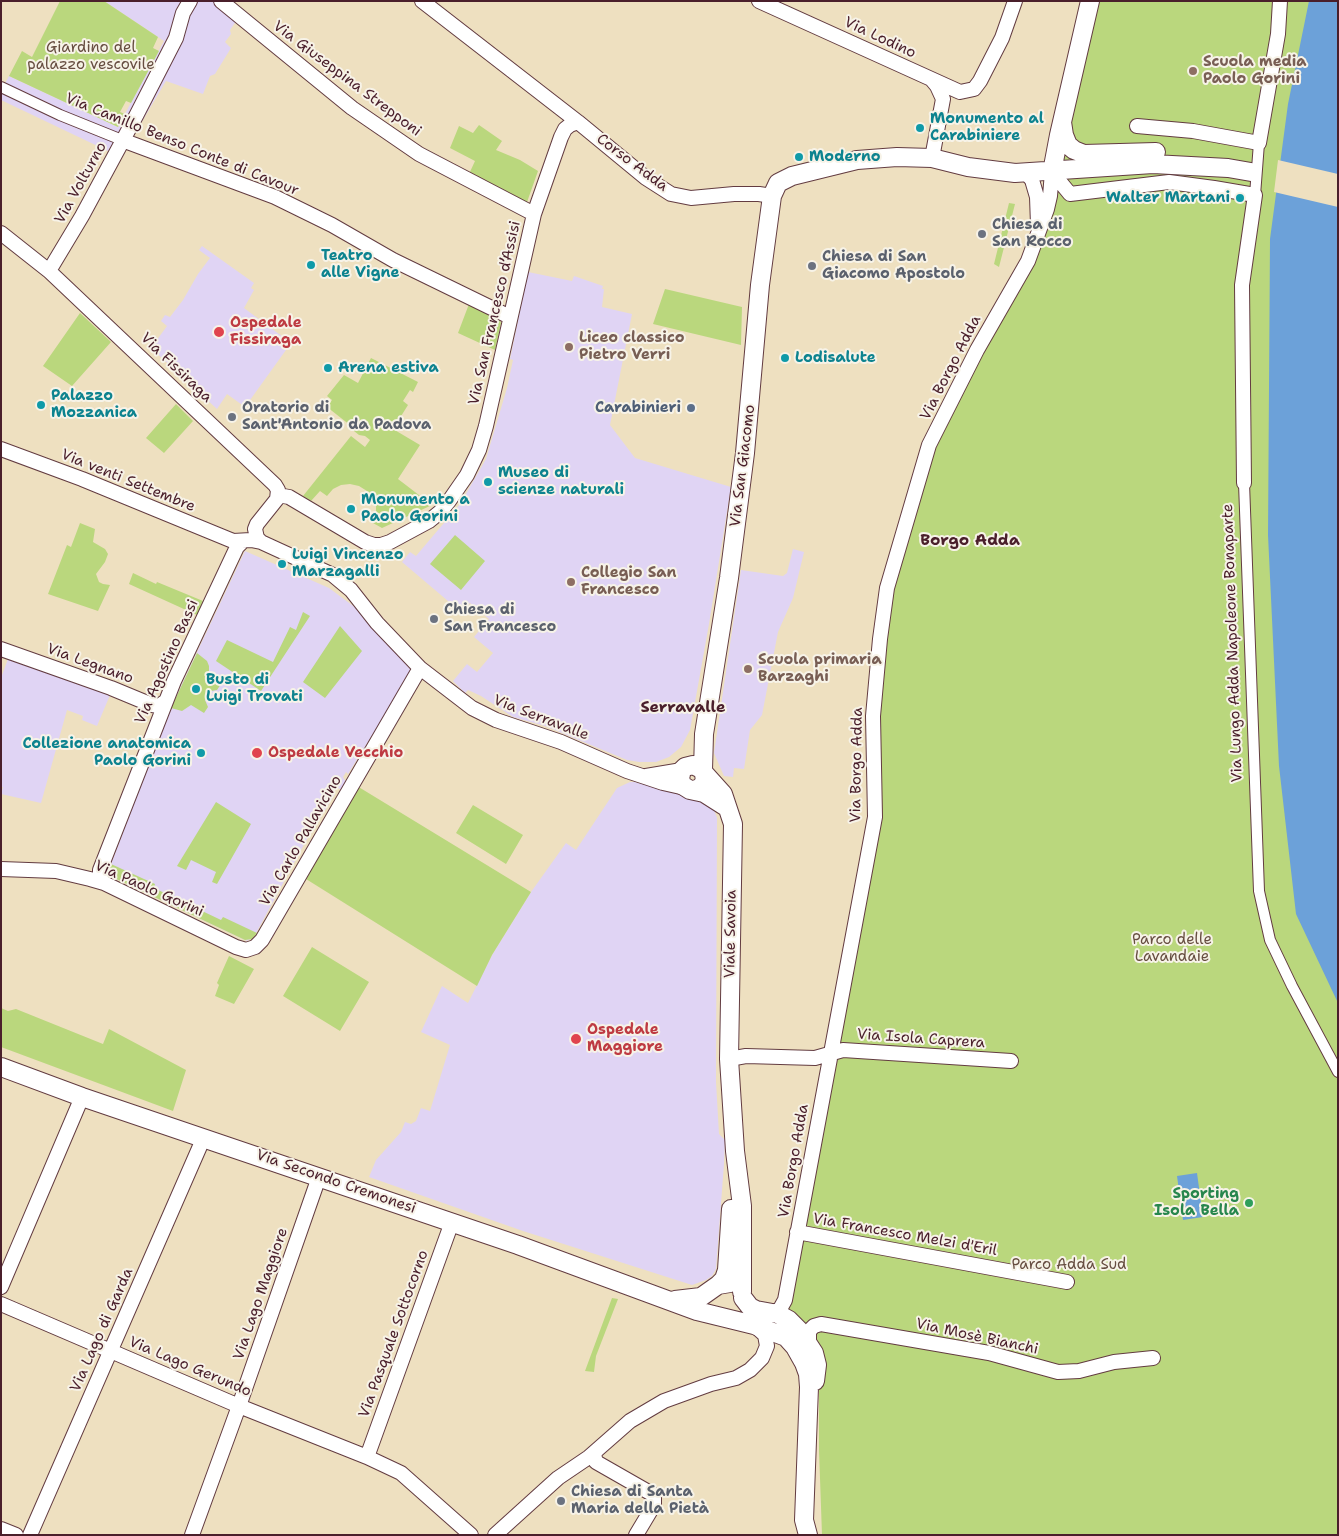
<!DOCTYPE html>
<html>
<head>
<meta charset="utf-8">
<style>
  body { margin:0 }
  #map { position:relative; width:1339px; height:1536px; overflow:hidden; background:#eee0c0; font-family:"Shantell Sans",sans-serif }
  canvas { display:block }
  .frame { position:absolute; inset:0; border:2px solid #4a1f2b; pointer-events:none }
</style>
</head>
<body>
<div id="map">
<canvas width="1339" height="1536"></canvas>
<div class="frame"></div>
</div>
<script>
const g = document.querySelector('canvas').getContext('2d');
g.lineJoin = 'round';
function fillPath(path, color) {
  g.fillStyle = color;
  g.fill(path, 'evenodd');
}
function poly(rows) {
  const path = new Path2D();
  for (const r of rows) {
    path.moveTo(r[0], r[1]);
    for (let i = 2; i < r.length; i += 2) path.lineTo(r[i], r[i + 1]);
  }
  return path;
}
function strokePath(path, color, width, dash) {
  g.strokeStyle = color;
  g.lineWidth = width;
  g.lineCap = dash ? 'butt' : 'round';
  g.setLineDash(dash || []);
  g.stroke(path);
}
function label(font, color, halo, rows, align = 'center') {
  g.font = font + ' "Shantell Sans",sans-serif';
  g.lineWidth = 4;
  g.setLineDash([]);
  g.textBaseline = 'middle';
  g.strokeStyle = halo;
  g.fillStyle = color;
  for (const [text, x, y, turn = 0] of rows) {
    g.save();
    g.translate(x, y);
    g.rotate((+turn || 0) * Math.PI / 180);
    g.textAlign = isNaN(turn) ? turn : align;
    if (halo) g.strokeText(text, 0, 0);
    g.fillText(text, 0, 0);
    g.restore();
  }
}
fillPath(poly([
  [104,1,219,1,239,17,230,30,231,34,225,42,231,48,215,74,210,76,203,94,166,81,134,135,123,134,114,141,108,151,1,100,1,91,9,76,118,127,164,41],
  [202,246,254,283,251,288,254,290,244,308,291,343,245,407,227,394,217,409,151,348,167,326,161,321,165,315,170,317,183,300,198,274,210,258,199,250],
  [528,272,572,281,574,276,603,286,602,289,604,289,602,307,632,314,610,425,635,458,731,487,709,624,690,730,681,747,669,757,656,762,639,762,627,760,545,726,513,717,481,696,468,690,465,693,453,681,467,664,477,672,493,653,474,637,489,619,470,603,461,612,402,562,410,552,416,556,460,504,486,459,507,388,513,360,510,359],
  [793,549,804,552,793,598,778,632,762,715,750,730,744,769,734,768,733,777,724,776,714,753,741,570,783,576,787,573],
  [245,551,329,588,356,608,412,671,348,774,346,772,343,777,346,782,341,789,336,788,334,792,335,794,307,839,254,937,247,941,110,876,108,872,169,711],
  [8,659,110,695,97,726,82,720,83,716,67,710,41,803,1,794,3,787,1,787,1,678],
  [630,782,635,782,704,801,714,810,717,818,716,1082,719,1134,725,1140,724,1164,716,1269,712,1276,706,1280,692,1285,523,1231,369,1177,376,1160,401,1132,405,1122,411,1124,416,1121,421,1108,430,1111,450,1045,421,1032,442,986,468,1003,492,955,531,892,566,843,576,850,617,788]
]), '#e0d4f4');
fillPath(poly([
  [60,1,104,1,158,37,153,48,159,51,131,103,126,101,120,112,125,114,118,127,9,76,22,51,32,57],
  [1096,1,1338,1,1338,1535,822,1535,819,1450,819,1379,812,1352,787,1308,878,822,876,717,893,581,932,448,980,353,1030,272,1039,251],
  [479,125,502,141,496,150,520,160,538,171,526,205,469,174,475,161,450,148,459,126,473,133],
  [1009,203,1015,204,999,267,994,264],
  [665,289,742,307,741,345,653,324],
  [469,304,500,321,501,323,495,350,458,333],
  [80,313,111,342,72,386,43,366],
  [371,358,418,382,413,392,410,390,403,401,408,405,393,429,420,445,398,479,432,505,382,528,373,523,376,515,376,506,372,498,367,491,359,486,350,484,341,485,333,489,327,496,320,491,311,501,303,496,351,436,365,447,370,440,365,436,359,435,354,431,355,429,327,407,332,400,327,396,344,375,358,383],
  [176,404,193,421,164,453,146,438],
  [80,523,95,529,93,542,105,549,108,554,105,562,96,574,99,582,103,584,110,585,98,611,48,594,67,545,71,547],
  [455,535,485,561,461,590,430,564],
  [133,573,156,584,157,582,203,601,197,615,129,584],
  [303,612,310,616,261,691,216,661,227,640,273,662,290,627,296,630],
  [340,626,362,651,325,698,303,682],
  [197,653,207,661,209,666,209,675,221,684,217,690,211,691,205,700,208,707,204,713,191,705,182,711,171,708],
  [357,786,531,892,492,955,477,986,306,879],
  [216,802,251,824,217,884,212,882,216,872,191,860,186,870,177,866],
  [473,805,523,835,506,864,456,833],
  [111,864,155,884,154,888,221,920,223,917,257,933,253,939,245,940,110,876,108,872],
  [312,947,369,982,340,1031,283,996],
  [229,956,254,969,234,1004,215,996,219,985,217,983],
  [1,1008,8,1011,16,1009,103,1044,109,1029,186,1070,173,1111,1,1047],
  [612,1298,618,1299,596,1356,594,1372,585,1371]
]), '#bad77d');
fillPath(poly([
  [1309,1,1338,1,1338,1003,1296,914,1279,766,1268,535,1270,239,1288,104],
  [1197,1173,1203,1217,1183,1220,1177,1176]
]), '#6ca1d9');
fillPath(poly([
  [1278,160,1338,174,1338,207,1274,192]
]), '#eee0c0');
const pedestrian = poly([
  [1,87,60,115,122,140],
  [1255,195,1259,143],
  [1244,483,1259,891,1270,940,1292,986,1338,1072]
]);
const minor = poly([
  [221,1,352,108,419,154,534,214],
  [422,1,578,122,646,178,671,194,691,198,734,194,759,194,772,196],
  [759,1,960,92,974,89,980,81,1002,38,1015,1],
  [1137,126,1193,131,1259,143,1278,34,1280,1],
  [122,140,275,197,332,225,393,260,510,317],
  [932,158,943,99,937,86,932,80],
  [1052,172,1070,194,1169,182,1214,188,1255,195,1242,285,1244,483],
  [1026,173,1032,180,1037,197,1038,225],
  [1,233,49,271,275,485,278,490,277,499,257,524,255,529,257,538,261,542],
  [49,271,82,216,136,116,176,38,183,13,190,1],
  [1,449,82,479,233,541,251,540,261,542,333,575,351,590,377,623,420,668,472,708,496,720,561,742,627,771,663,783,685,788],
  [278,495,289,497,365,542,374,545,381,545,390,542,429,521,440,512,449,501,467,475,479,450,486,426,534,214,561,137,565,129,570,125,578,122],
  [1,649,111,688,152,705,159,706,166,701],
  [646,776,682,770],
  [1,869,56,871,90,879,104,883,236,947,246,950,255,947,262,940,420,668],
  [104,883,100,877,100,870,174,681,237,547,243,541],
  [729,1059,746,1056,815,1058,843,1050,1011,1061],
  [797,1232,1067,1282],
  [1,1287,82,1097],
  [1,1304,239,1406,367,1457,401,1473,471,1535],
  [772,1313,780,1309,785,1300,875,817,873,716,880,639,887,588,929,445,977,350,1028,261,1047,209,1050,196,1052,172],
  [809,1343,809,1331,814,1326,821,1324,989,1353,1058,1372,1079,1371,1114,1362,1153,1358],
  [596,1451,594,1455,596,1462,652,1494,654,1498,654,1505,636,1535],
  [367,1457,452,1222],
  [1,1529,16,1535],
  [30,1535,204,1137],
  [192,1535,239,1406,319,1177],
  [495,1535,558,1478,589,1457,630,1421,664,1401,711,1384,736,1378,750,1370,762,1358,767,1346,765,1335,754,1325]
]);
const tertiary = poly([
  [1062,122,1064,135,1068,145,1074,150,1084,154,1156,152],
  [1052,172,1059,135,1090,1],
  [703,770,704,734,729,578,745,453,760,285,772,196,778,183,792,176,857,160,897,157,932,158,968,167,1015,173,1153,164,1228,168,1251,172],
  [705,774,723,794,733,824,729,1059,735,1151,742,1206,742,1292],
  [694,790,702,787,705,779,703,770,693,765,685,767,682,770,680,778,682,785,690,790,704,793,726,807],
  [1,1067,82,1097,518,1245,697,1311,754,1325,786,1337,795,1347,804,1363,808,1374,809,1387,804,1520,808,1535],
  [718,1285,724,1279,727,1270,731,1209],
  [743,1298,750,1307,756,1310,778,1314,789,1320,799,1330,814,1353,817,1365,815,1381],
  [675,1300,701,1297,718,1285,730,1283]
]);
strokePath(pedestrian, '#633c41', 12);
strokePath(minor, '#633c41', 16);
strokePath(tertiary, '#633c41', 20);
strokePath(pedestrian, '#fff', 10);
strokePath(minor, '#fff', 14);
strokePath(tertiary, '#fff', 18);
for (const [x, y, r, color] of [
  [1193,71,5,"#8d6e63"],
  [920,128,5,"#0f9aa8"],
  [799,157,5,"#0f9aa8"],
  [1240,198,5,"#0f9aa8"],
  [982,234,5,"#6b7280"],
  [311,265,5,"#0f9aa8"],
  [812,266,5,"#6b7280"],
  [219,332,6,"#e0444e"],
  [569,347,5,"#8d6e63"],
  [785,358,5,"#0f9aa8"],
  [328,368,5,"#0f9aa8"],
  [41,405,5,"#0f9aa8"],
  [691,408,5,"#5c6f8a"],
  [232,417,5,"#6b7280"],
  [488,482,5,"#0f9aa8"],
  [351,509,5,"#0f9aa8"],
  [282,564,5,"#0f9aa8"],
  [571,582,5,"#8d6e63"],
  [434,619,5,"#6b7280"],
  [748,669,5,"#8d6e63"],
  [196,689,5,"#0f9aa8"],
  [201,753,5,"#0f9aa8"],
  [257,753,6,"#e0444e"],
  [576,1039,6,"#e0444e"],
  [1249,1203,5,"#2e9e5b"],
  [561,1501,5,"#6b7280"]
]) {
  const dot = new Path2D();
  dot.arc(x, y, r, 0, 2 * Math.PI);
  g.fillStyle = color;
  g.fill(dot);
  strokePath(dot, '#f7f3e8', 2);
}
label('15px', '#4a1f2b', '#f7f3e8', [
  ["Via Lodino",880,38,25],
  ["Via Giuseppina Strepponi",347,79,37],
  ["Via Camillo Benso Conte di Cavour",182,145,22],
  ["Corso Adda",632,163,37],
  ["Via Volturno",81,183,-61],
  ["Via San Francesco d’Assisi",495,313,-77],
  ["Via Fissiraga",176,368,44],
  ["Via Borgo Adda",951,368,-63],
  ["Via San Giacomo",743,466,-83],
  ["Via venti Settembre",128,481,22],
  ["Via Lungo Adda Napoleone Bonaparte",1233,643,-92],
  ["Via Agostino Bassi",167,662,-66],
  ["Via Legnano",90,664,20],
  ["Via Serravalle",541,718,21],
  ["Via Borgo Adda",857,765,-89],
  ["Via Carlo Pallavicino",301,841,-60],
  ["Via Paolo Gorini",149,889,24],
  ["Viale Savoia",731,934,-89],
  ["Via Isola Caprera",921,1039,4],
  ["Via Borgo Adda",794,1161,-80],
  ["Via Secondo Cremonesi",336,1182,19],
  ["Via Francesco Melzi d'Eril",905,1235,10],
  ["Via Lago Maggiore",261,1294,-71],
  ["Via Lago di Garda",102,1330,-66],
  ["Via Pasquale Sottocorno",394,1334,-70],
  ["Via Mosè Bianchi",977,1337,12],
  ["Via Lago Gerundo",190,1367,23]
]);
label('15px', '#664d40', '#f7f3e8', [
  ["Giardino del",91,48],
  ["palazzo vescovile",91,65],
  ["Parco delle",1172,940],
  ["Lavandaie",1172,957],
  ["Parco Adda Sud",1069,1265]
]);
label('bold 15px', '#785e54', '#f7f3e8', [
  ["Scuola media",1203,62],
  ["Paolo Gorini",1203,79],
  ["Liceo classico",579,338],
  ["Pietro Verri",579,355],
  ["Collegio San",581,573],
  ["Francesco",581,590],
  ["Scuola primaria",758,660],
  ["Barzaghi",758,677]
], 'left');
label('bold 15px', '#0d838f', '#f7f3e8', [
  ["Monumento al",930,119],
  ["Carabiniere",930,136],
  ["Moderno",809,157],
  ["Walter Martani",1230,198,"right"],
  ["Teatro",321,256],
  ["alle Vigne",321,273],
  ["Lodisalute",795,358],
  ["Arena estiva",338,368],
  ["Palazzo",51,396],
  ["Mozzanica",51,413],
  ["Museo di",498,473],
  ["scienze naturali",498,490],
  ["Monumento a",361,500],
  ["Paolo Gorini",361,517],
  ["Luigi Vincenzo",292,555],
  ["Marzagalli",292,572],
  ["Busto di",206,680],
  ["Luigi Trovati",206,697],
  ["Collezione anatomica",191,744,"right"],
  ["Paolo Gorini",191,761,"right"]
], 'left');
label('bold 15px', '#5b616d', '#f7f3e8', [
  ["Chiesa di",992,225],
  ["San Rocco",992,242],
  ["Chiesa di San",822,257],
  ["Giacomo Apostolo",822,274],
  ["Oratorio di",242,408],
  ["Sant'Antonio da Padova",242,425],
  ["Chiesa di",444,610],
  ["San Francesco",444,627],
  ["Chiesa di Santa",571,1492],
  ["Maria della Pietà",571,1509]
], 'left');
label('bold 15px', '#be3a42', '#f7f3e8', [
  ["Ospedale",230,323],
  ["Fissiraga",230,340],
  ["Ospedale Vecchio",268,753],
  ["Ospedale",587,1030],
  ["Maggiore",587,1047]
], 'left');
label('bold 15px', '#4e5e75', '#f7f3e8', [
  ["Carabinieri",681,408]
], 'right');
label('bold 15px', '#27864d', '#f7f3e8', [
  ["Sporting",1239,1194],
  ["Isola Bella",1239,1211]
], 'right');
label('bold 16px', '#4a1f2b', '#f7f3e8', [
  ["Borgo Adda",970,541],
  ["Serravalle",683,708]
]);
</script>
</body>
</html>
